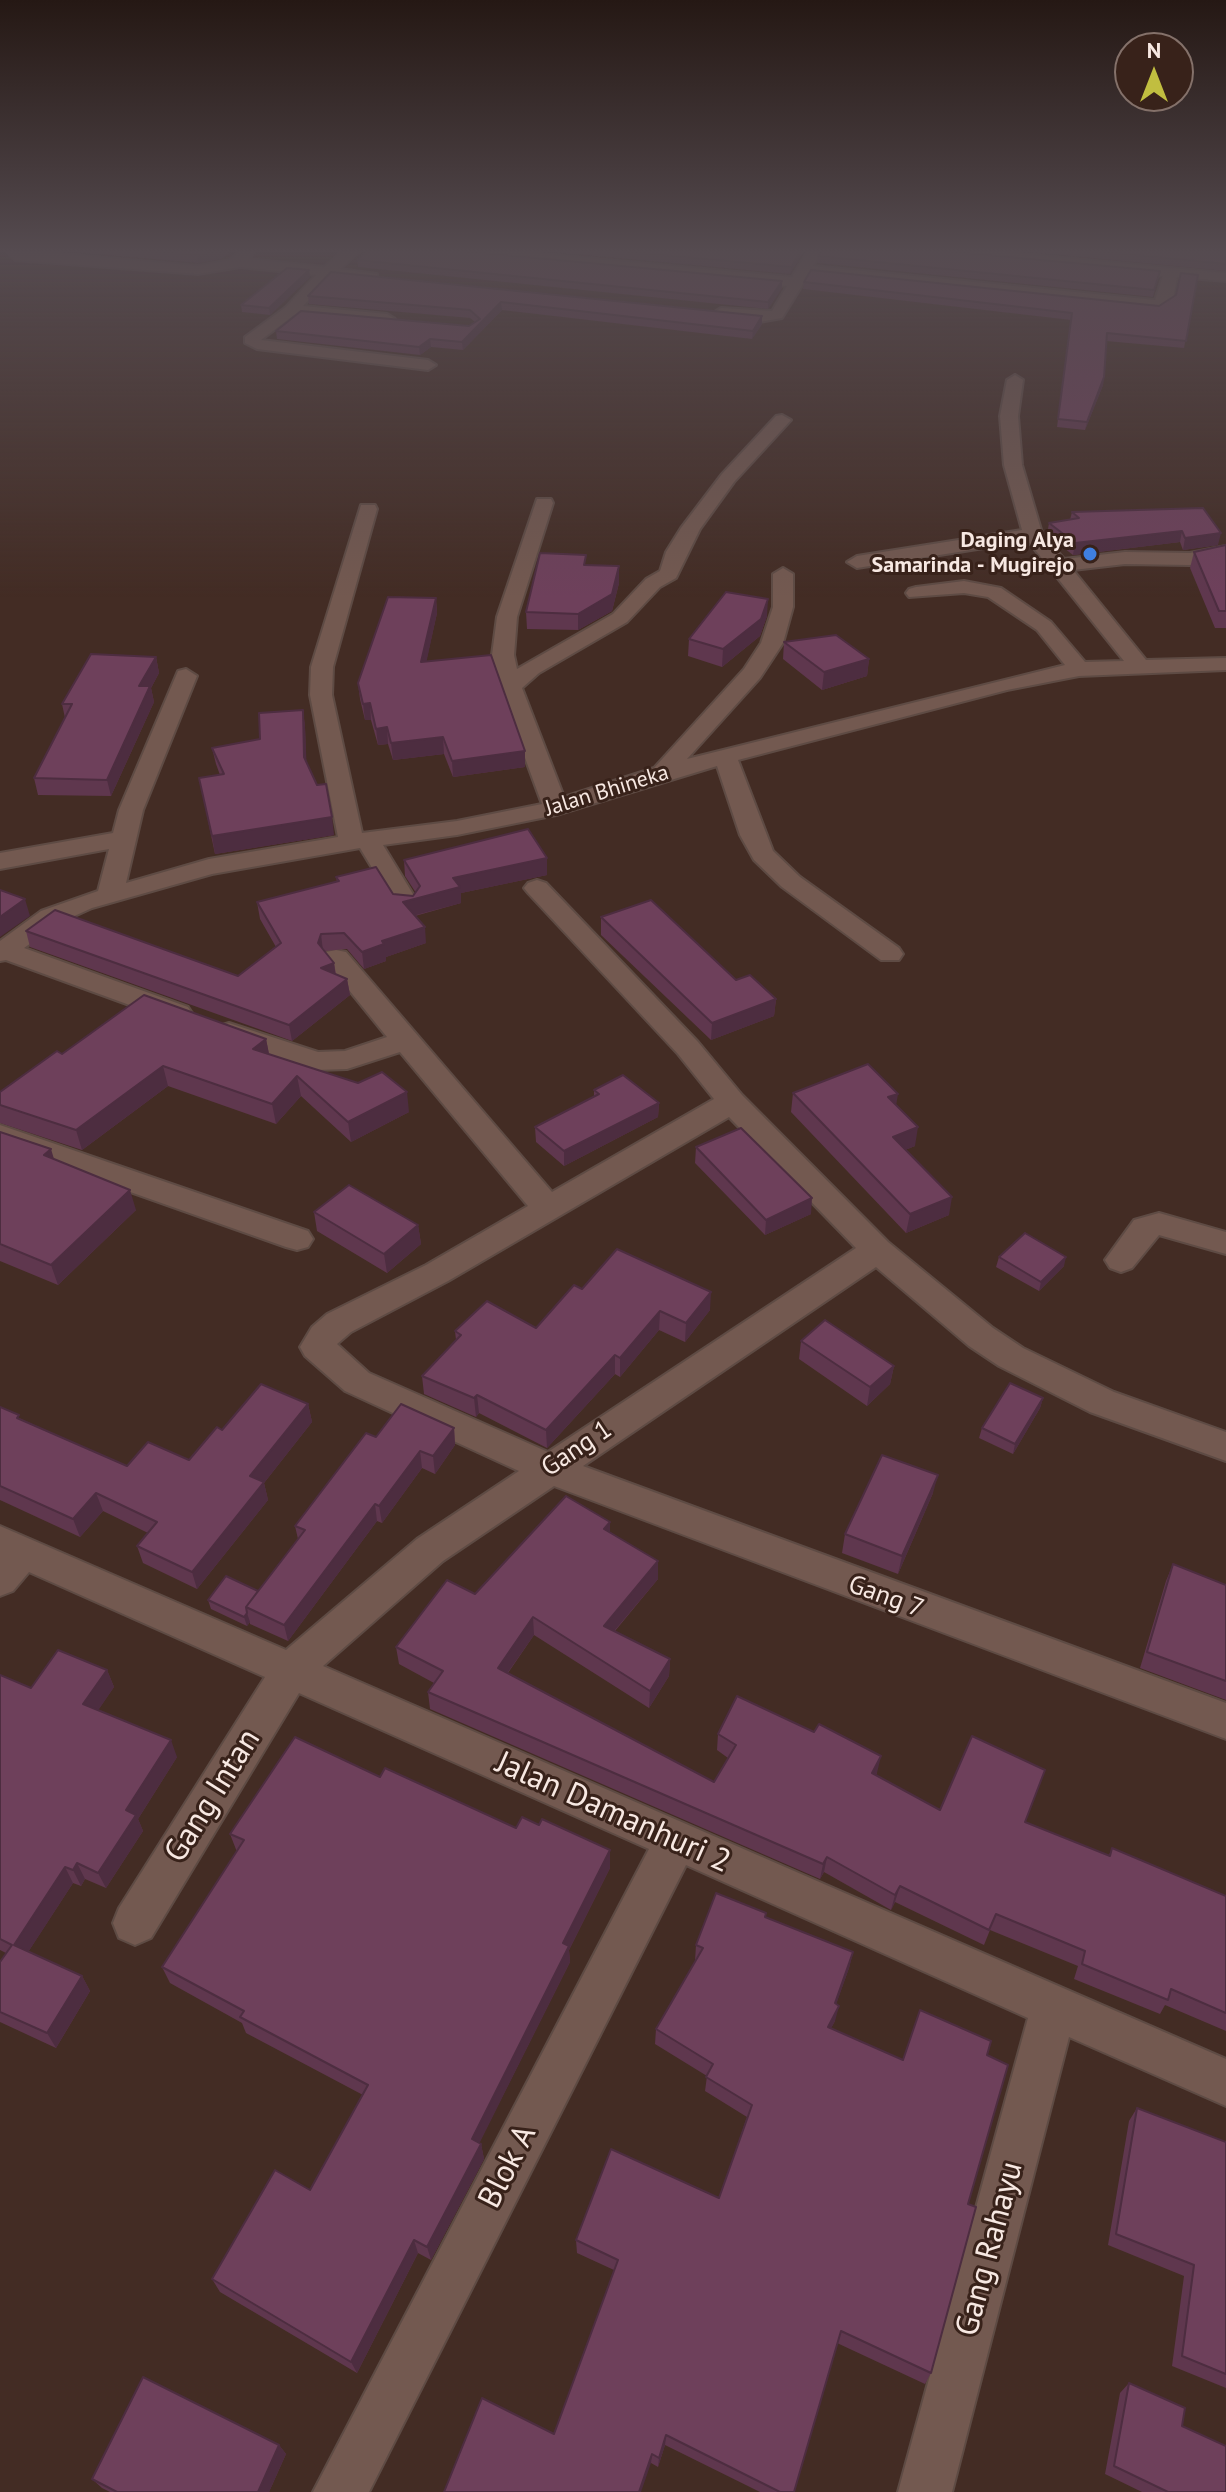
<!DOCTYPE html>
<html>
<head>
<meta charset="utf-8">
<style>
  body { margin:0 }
  #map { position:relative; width:1226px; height:2492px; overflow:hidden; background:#432c24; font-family:"PT Sans",sans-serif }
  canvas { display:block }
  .north { position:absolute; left:1114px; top:32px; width:80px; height:80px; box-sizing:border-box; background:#38221a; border:2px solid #84716a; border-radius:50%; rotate:0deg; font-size:22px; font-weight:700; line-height:32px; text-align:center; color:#f7e8e2 }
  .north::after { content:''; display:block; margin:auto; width:28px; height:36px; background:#c1be40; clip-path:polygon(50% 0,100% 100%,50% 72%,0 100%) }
</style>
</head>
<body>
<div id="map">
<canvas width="1226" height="2492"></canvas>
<div class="north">N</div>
</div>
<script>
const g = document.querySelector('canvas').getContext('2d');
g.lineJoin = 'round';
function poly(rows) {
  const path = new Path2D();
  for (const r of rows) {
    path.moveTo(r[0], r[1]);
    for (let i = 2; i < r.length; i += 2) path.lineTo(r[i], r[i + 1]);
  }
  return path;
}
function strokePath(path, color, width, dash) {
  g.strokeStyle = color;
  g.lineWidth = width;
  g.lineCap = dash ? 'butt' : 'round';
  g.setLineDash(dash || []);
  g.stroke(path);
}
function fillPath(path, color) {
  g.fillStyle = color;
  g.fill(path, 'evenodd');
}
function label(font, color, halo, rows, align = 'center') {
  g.font = font + ' "PT Sans",sans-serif';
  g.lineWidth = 6;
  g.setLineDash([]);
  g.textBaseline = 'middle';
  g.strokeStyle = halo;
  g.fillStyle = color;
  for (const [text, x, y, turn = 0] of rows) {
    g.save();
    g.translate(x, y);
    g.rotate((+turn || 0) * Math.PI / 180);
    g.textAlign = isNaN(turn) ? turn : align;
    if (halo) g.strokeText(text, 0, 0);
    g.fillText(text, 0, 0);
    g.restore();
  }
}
const street = poly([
  [4,249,198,266,230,260,243,249,256,249,249,259,324,267,346,249,362,249,340,269,377,274,377,280,331,277,303,306,387,314,395,319,392,322,294,315,261,340,428,360,436,365,428,370,257,349,245,343,245,337,286,307,316,275,240,267,198,274,15,260,4,249],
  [430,249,486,249,792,277,809,249,823,249,813,266,1155,300,1163,276,918,253,911,249,967,249,1226,273,1226,281,1177,277,1173,300,1158,310,809,274,782,318,759,322,721,318,713,313,721,308,772,311,787,286,437,253,430,249],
  [1015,375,1023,380,1018,416,1022,465,1042,533,1064,559,1125,552,1190,553,1226,546,1226,558,1190,565,1125,564,1073,570,1146,660,1226,658,1226,670,1079,676,1007,690,738,760,773,851,800,877,899,948,903,954,899,960,881,960,782,887,754,860,740,835,717,766,556,815,457,835,383,845,419,904,415,909,397,909,360,848,212,874,92,908,59,923,24,948,188,1007,192,1013,188,1019,168,1019,6,960,0,961,0,941,41,911,98,891,109,849,0,869,0,853,113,833,119,810,178,671,186,669,197,676,143,810,126,883,209,859,338,837,310,695,311,667,361,505,375,505,377,509,333,667,332,695,362,833,457,821,542,804,499,687,492,655,497,617,537,499,551,499,553,503,517,617,514,655,517,669,613,614,646,579,660,571,666,552,681,528,722,474,776,416,782,415,791,420,734,482,700,529,676,578,660,587,627,622,539,673,522,688,564,797,654,768,744,669,761,643,773,607,773,574,783,568,793,574,793,607,783,643,760,678,687,759,1065,665,1037,630,988,597,964,593,909,597,906,593,909,589,916,587,964,581,1001,588,1051,622,1085,662,1124,661,1028,541,857,568,847,562,857,556,1022,530,1004,465,1000,416,1007,380,1015,375],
  [537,880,546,883,698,1042,742,1095,888,1242,993,1328,1023,1348,1114,1392,1226,1432,1226,1461,1090,1412,999,1366,969,1346,876,1267,583,1466,1226,1703,1226,1739,554,1486,443,1561,323,1666,1226,2059,1226,2106,1069,2037,952,2492,898,2492,1028,2018,686,1865,369,2492,313,2492,649,1849,299,1693,151,1938,135,1945,119,1938,113,1923,119,1908,265,1677,29,1572,13,1591,0,1596,0,1526,286,1650,417,1539,519,1471,345,1391,305,1356,300,1347,312,1327,327,1314,426,1265,528,1206,400,1052,347,1069,316,1070,219,1038,215,1032,219,1026,229,1023,318,1052,345,1051,387,1037,323,958,326,952,336,950,346,952,552,1192,714,1099,678,1054,528,893,524,888,528,883,537,880],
  [729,1117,856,1248,548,1452,369,1373,337,1344,351,1332,448,1281,729,1117],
  [0,1125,308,1231,313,1239,308,1247,297,1250,286,1247,0,1146,0,1125],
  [1159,1213,1226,1232,1226,1254,1159,1235,1132,1268,1121,1272,1110,1268,1105,1260,1134,1220,1159,1213]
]);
strokePath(street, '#5e4b44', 4);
fillPath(street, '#735950');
fillPath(poly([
  [41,249,234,249,221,259,198,263],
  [521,249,805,249,790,274],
  [1000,249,1226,249,1226,271],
  [818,256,1160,271,1153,297,818,263],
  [357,260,782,288,768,309,358,267],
  [331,272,762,324,752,339,502,310,463,350,431,347,420,355,277,339,276,331,469,326,475,322,470,318,309,304,308,296],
  [1198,275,1184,348,1106,341,1103,385,1085,430,1057,427,1071,320,803,289,804,282,1159,306,1176,295],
  [310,277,270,315,242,312,241,305],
  [1203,508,1218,545,1183,550,1180,542,1073,555,1047,535,1049,523,1070,520,1072,512],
  [1226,545,1226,628,1215,628,1190,568,1194,552],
  [587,565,619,566,619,583,612,611,578,630,527,629,526,612],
  [436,598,437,613,426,662,525,767,453,777,444,754,393,760,388,744,378,745,371,720,365,720,360,699,358,683],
  [767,616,760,636,722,667,688,656,689,639],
  [784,642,869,659,867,676,822,690,783,659],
  [156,657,159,673,151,688,154,702,111,796,38,795,34,778,65,718,62,704],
  [303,710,305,727,306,761,334,835,215,854,199,778,220,775,216,764,212,748,260,739],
  [547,858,547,875,461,893,461,903,415,916,426,943,386,957,386,961,364,969,347,949,324,951,334,963,336,974,347,979,350,995,292,1041,30,947,26,931,238,976,276,947,260,919,257,902,337,882,336,877,393,894,413,896,416,893,405,876,404,860],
  [601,917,776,999,774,1016,711,1040,601,935],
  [266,1039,269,1054,409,1112,351,1142,301,1096,276,1124,168,1086,82,1150,0,1123,0,1092,62,1054],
  [594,1090,659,1103,658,1117,564,1166,536,1142,535,1127,594,1096],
  [793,1093,896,1105,915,1146,905,1150,949,1215,906,1233,791,1112],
  [0,1132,54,1159,136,1210,58,1285,0,1261],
  [696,1147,811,1214,765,1235,695,1163],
  [314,1212,418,1225,421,1244,387,1273,317,1231],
  [999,1257,1064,1266,1039,1291,996,1267],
  [582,1289,710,1310,685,1342,659,1330,620,1377,615,1374,547,1448,479,1413,476,1417,424,1394,422,1376,456,1340,455,1331,536,1328],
  [801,1341,894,1366,890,1384,867,1406,799,1359],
  [1043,1398,1040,1408,1013,1454,979,1438,982,1428],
  [308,1404,312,1422,264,1483,268,1500,197,1589,143,1563,137,1546,148,1533,103,1511,80,1537,0,1500,0,1407,21,1419,127,1466,189,1460,222,1430],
  [454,1428,455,1445,435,1474,422,1468,382,1523,377,1521,288,1641,250,1624,250,1622,247,1626,211,1609,208,1600,258,1591,298,1539,295,1526,376,1437],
  [933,1493,898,1574,842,1553,845,1534],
  [610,1532,658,1561,658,1579,615,1631,670,1659,669,1676,649,1708,534,1635,508,1673,714,1782,728,1758,717,1750,718,1734,877,1773,876,1775,940,1810,1025,1822,1109,1855,1112,1848,1226,1896,1226,2031,1165,2005,1160,2014,1074,1979,1078,1966,990,1930,984,1945,895,1902,891,1910,824,1872,820,1879,430,1709,428,1692,434,1683,399,1664,396,1647,475,1594],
  [1173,1564,1226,1585,1226,1700,1140,1668,1166,1581],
  [107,1670,114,1687,98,1710,177,1757,138,1819,143,1831,106,1888,85,1879,81,1886,73,1883,28,1952,82,1976,90,1991,56,2048,0,2022,0,1962,6,1953,0,1950,0,1675,31,1688],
  [380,1777,516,1828,539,1825,610,1850,610,1868,569,1950,570,1962,479,2143,481,2144,484,2159,431,2260,418,2253,357,2373,220,2292,212,2279,310,2190,363,2095,246,2033,242,2023,170,1983,162,1967,237,1852,230,1834],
  [766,1913,765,1917,853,1952,849,1968,836,2004,835,2021,831,2028,903,2060,987,2055,968,2204,931,2373,925,2384,837,2343,794,2492,760,2492,665,2445,658,2467,651,2463,614,2270,577,2253,576,2240,719,2198,747,2117,705,2091,707,2076,655,2044,656,2029,695,1961,696,1945],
  [1137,2108,1226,2142,1226,2388,1172,2366,1184,2276,1108,2245,1129,2121],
  [1129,2383,1182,2426,1226,2492,1142,2492,1105,2474,1120,2393],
  [279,2445,286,2454,269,2492,110,2492,102,2488,92,2479]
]), '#5f374e');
fillPath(poly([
  [223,249,234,249,221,259,198,263,197,255],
  [802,249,805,249,790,274,791,267],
  [309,270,310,277,270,315,269,308],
  [782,281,782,288,768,309,768,302],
  [501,302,502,310,463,350,462,342],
  [762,316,762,324,752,339,753,331],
  [430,339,431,347,420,355,419,347],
  [1104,377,1103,385,1085,430,1087,422],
  [1182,531,1180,542,1073,555,1075,543],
  [1221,533,1218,545,1183,550,1185,538],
  [619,566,619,583,612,611,578,630,578,614],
  [436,598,437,613,423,678,421,662],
  [768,599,767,616,760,636,722,667,723,649],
  [156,657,159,673,151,688,154,702,111,796,107,780,139,686],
  [869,659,867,676,822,690,824,672],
  [370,703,371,720,365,720,363,704],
  [303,710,305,727,307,774,304,757],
  [387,727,388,744,378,745,376,729],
  [443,737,444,754,393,760,391,743],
  [525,751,525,767,453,777,452,761],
  [332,817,334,835,215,854,212,836],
  [547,858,547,875,461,893,461,903,405,918,403,902,453,878],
  [25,899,30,916,0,937,0,917],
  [425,927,426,943,386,957,386,961,364,969,362,952,382,941],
  [321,934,323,951,318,943],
  [334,963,336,979,321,968],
  [347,979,350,995,292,1041,289,1025],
  [776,999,774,1016,711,1040,712,1023],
  [266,1039,270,1059,253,1049],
  [163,1066,168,1086,82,1150,76,1130],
  [297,1076,301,1096,276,1124,272,1104],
  [407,1092,409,1112,351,1142,348,1122],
  [898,1094,895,1112,888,1097],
  [659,1103,658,1117,564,1166,564,1151],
  [918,1127,915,1146,890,1156,893,1137],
  [51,1149,57,1169,44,1155],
  [130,1190,136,1210,58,1285,51,1265],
  [952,1197,949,1215,906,1233,910,1214],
  [812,1198,811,1214,765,1235,766,1220],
  [418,1225,421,1244,387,1273,384,1254],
  [1066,1257,1064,1266,1039,1291,1041,1282],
  [711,1292,710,1310,685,1342,686,1323],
  [660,1311,659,1330,620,1377,620,1358],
  [615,1355,615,1374,547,1448,546,1430],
  [894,1366,890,1384,867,1406,870,1387],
  [477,1395,479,1413,476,1417,474,1398],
  [1043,1398,1040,1408,1013,1454,1015,1444],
  [308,1404,312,1422,264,1483,268,1500,197,1589,192,1572,250,1476],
  [454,1428,455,1445,435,1474,433,1456],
  [420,1451,422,1468,382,1523,379,1506],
  [938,1475,933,1493,898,1574,902,1556],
  [96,1493,103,1511,80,1537,73,1519],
  [375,1504,377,1521,288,1641,284,1625],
  [610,1522,610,1540,604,1529],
  [658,1561,658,1579,604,1643,604,1626],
  [247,1613,250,1622,247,1626,244,1617],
  [533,1617,534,1635,499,1685,498,1668],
  [670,1659,669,1676,649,1708,650,1691],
  [107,1670,114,1687,91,1721,83,1704],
  [171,1740,177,1757,138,1819,143,1831,106,1888,98,1873,126,1810],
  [881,1756,877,1773,869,1789,872,1773],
  [610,1850,610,1868,569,1950,570,1962,474,2154,472,2139,563,1943],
  [827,1857,824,1872,820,1879,823,1864],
  [77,1863,85,1879,81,1886,73,1870],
  [65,1867,73,1883,23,1960,14,1945],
  [900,1886,895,1902,891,1910,895,1895],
  [853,1952,849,1968,831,2019,835,2003],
  [82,1976,90,1991,56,2048,47,2033],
  [839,2006,835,2021,824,2042,828,2027],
  [481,2144,484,2159,431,2260,427,2247],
  [414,2240,418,2253,357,2373,351,2362],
  [666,2435,665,2445,658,2467,659,2458],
  [279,2445,286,2454,269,2492,258,2492],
  [652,2454,651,2463,641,2492,639,2492]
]), '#4d2d40');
const building = poly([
  [125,249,223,249,220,251,197,255,125,249],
  [370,249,439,249,782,281,768,302,357,260,370,249],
  [598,249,802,249,791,267,598,249],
  [823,249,921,249,1160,271,1154,290,818,256,823,249],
  [1075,249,1226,249,1226,264,1075,249],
  [287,268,309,270,269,308,241,305,287,268],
  [811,270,1159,306,1176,295,1181,273,1198,275,1186,341,1107,333,1104,377,1087,422,1058,419,1072,313,804,282,811,270],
  [331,272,762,316,753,331,501,302,462,342,430,339,419,347,276,331,301,311,469,326,480,319,470,310,308,296,331,272],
  [1203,508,1221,533,1185,538,1182,531,1075,543,1049,523,1079,518,1072,512,1203,508],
  [1226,545,1226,611,1219,611,1194,552,1226,545],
  [540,553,586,555,584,565,619,566,612,594,578,614,526,612,540,553],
  [726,592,768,599,761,619,723,649,689,639,726,592],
  [388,597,436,598,421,662,491,655,525,751,452,761,443,737,391,743,387,727,376,729,370,703,363,704,358,683,388,597],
  [836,635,869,659,824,672,784,642,836,635],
  [91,654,156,657,139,686,150,686,107,780,34,778,72,704,62,704,91,654],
  [303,710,304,757,317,785,326,784,332,817,212,836,199,778,224,774,212,748,260,739,259,713,303,710],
  [528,829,547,858,453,878,460,887,403,902,425,927,382,941,384,944,362,952,344,933,321,934,318,943,334,963,321,968,347,979,289,1025,26,931,55,910,238,976,281,943,257,902,339,881,336,877,376,867,393,894,413,896,420,886,404,860,528,829],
  [0,890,25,899,0,917,0,890],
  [651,900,736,980,750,975,776,999,712,1023,601,917,651,900],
  [144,995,266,1039,253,1049,358,1083,382,1072,407,1092,348,1122,297,1076,272,1104,163,1066,76,1130,0,1105,0,1092,57,1051,62,1054,144,995],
  [868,1064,898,1094,888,1097,918,1127,893,1137,952,1197,910,1214,793,1093,868,1064],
  [623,1075,659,1103,564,1151,535,1127,599,1094,594,1090,623,1075],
  [741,1128,812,1198,766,1220,696,1147,741,1128],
  [0,1132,51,1149,44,1155,130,1190,51,1265,0,1244,0,1132],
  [349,1185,418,1225,384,1254,314,1212,349,1185],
  [1025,1233,1066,1257,1041,1282,999,1257,1025,1233],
  [617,1249,711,1292,686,1323,660,1311,620,1358,615,1355,546,1430,477,1395,474,1398,422,1376,461,1335,455,1331,487,1301,536,1328,574,1285,582,1289,617,1249],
  [825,1320,894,1366,870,1387,801,1341,825,1320],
  [1010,1383,1043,1398,1015,1444,982,1428,1010,1383],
  [261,1384,308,1404,250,1476,264,1482,192,1572,137,1546,157,1522,96,1493,73,1519,0,1486,0,1407,19,1415,17,1418,127,1466,148,1442,189,1460,217,1427,222,1430,261,1384],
  [401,1404,454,1428,433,1456,420,1451,379,1506,375,1504,284,1625,246,1607,305,1530,295,1526,366,1433,376,1437,401,1404],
  [882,1455,938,1475,902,1556,845,1534,882,1455],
  [566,1496,610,1522,604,1529,658,1561,604,1626,670,1659,650,1691,533,1617,498,1668,714,1782,736,1745,718,1734,737,1696,814,1732,819,1724,881,1756,872,1773,940,1810,972,1736,1045,1770,1025,1822,1110,1856,1112,1848,1226,1896,1226,2013,1171,1989,1168,2000,1082,1964,1085,1951,996,1914,989,1930,900,1886,895,1895,827,1857,823,1864,428,1692,443,1671,396,1647,447,1580,475,1594,566,1496],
  [1173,1564,1226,1585,1226,1681,1147,1652,1173,1564],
  [226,1576,258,1591,246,1607,247,1613,244,1617,208,1600,226,1576],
  [58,1650,107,1670,83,1704,171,1740,126,1810,136,1815,98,1873,77,1863,73,1870,65,1867,14,1945,82,1976,47,2033,0,2012,0,1962,12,1945,0,1939,0,1675,31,1688,58,1650],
  [295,1737,380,1777,385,1768,516,1828,522,1817,539,1825,542,1819,610,1850,563,1943,569,1946,472,2139,481,2144,427,2247,414,2240,351,2362,212,2279,275,2170,310,2190,368,2085,240,2017,244,2011,162,1967,244,1840,230,1834,295,1737],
  [716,1893,766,1913,765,1917,853,1952,835,2003,839,2006,828,2027,903,2060,920,2010,991,2041,987,2055,1008,2065,968,2204,976,2207,931,2373,841,2331,794,2492,780,2492,666,2435,659,2458,652,2454,639,2492,444,2492,482,2398,554,2434,618,2260,576,2240,611,2149,719,2198,752,2105,706,2077,713,2064,656,2029,703,1948,696,1945,716,1893],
  [1137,2108,1226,2142,1226,2374,1182,2356,1194,2265,1116,2234,1137,2108],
  [143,2377,279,2445,258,2492,117,2492,92,2479,143,2377],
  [1129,2383,1185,2408,1182,2426,1226,2446,1226,2492,1168,2492,1114,2466,1129,2383]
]);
fillPath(building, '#6e405b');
strokePath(building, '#4d2d40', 2);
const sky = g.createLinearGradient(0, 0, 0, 598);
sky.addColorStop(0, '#251814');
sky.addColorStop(0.42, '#554b50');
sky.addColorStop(1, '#554b5000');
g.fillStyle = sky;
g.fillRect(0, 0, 1226, 598);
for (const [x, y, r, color] of [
  [1090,554,8,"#3f7fe0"]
]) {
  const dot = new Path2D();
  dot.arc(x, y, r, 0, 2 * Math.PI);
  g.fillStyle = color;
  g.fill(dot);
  strokePath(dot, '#38221a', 3);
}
label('bold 22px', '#f7e8e2', '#38221a', [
  ["Daging Alya",1074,541],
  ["Samarinda - Mugirejo",1074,566]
], 'right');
label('22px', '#f7e8e2', '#38221a', [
  ["Jalan Bhineka",607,791,-17]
]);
label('26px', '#f7e8e2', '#38221a', [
  ["Gang 1",577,1449,-34],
  ["Gang 7",886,1597,20]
]);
label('32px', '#f7e8e2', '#38221a', [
  ["Gang Intan",213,1796,-58],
  ["Jalan Damanhuri 2",613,1813,24],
  ["Blok A",508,2167,-63],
  ["Gang Rahayu",990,2249,-75]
]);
</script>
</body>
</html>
